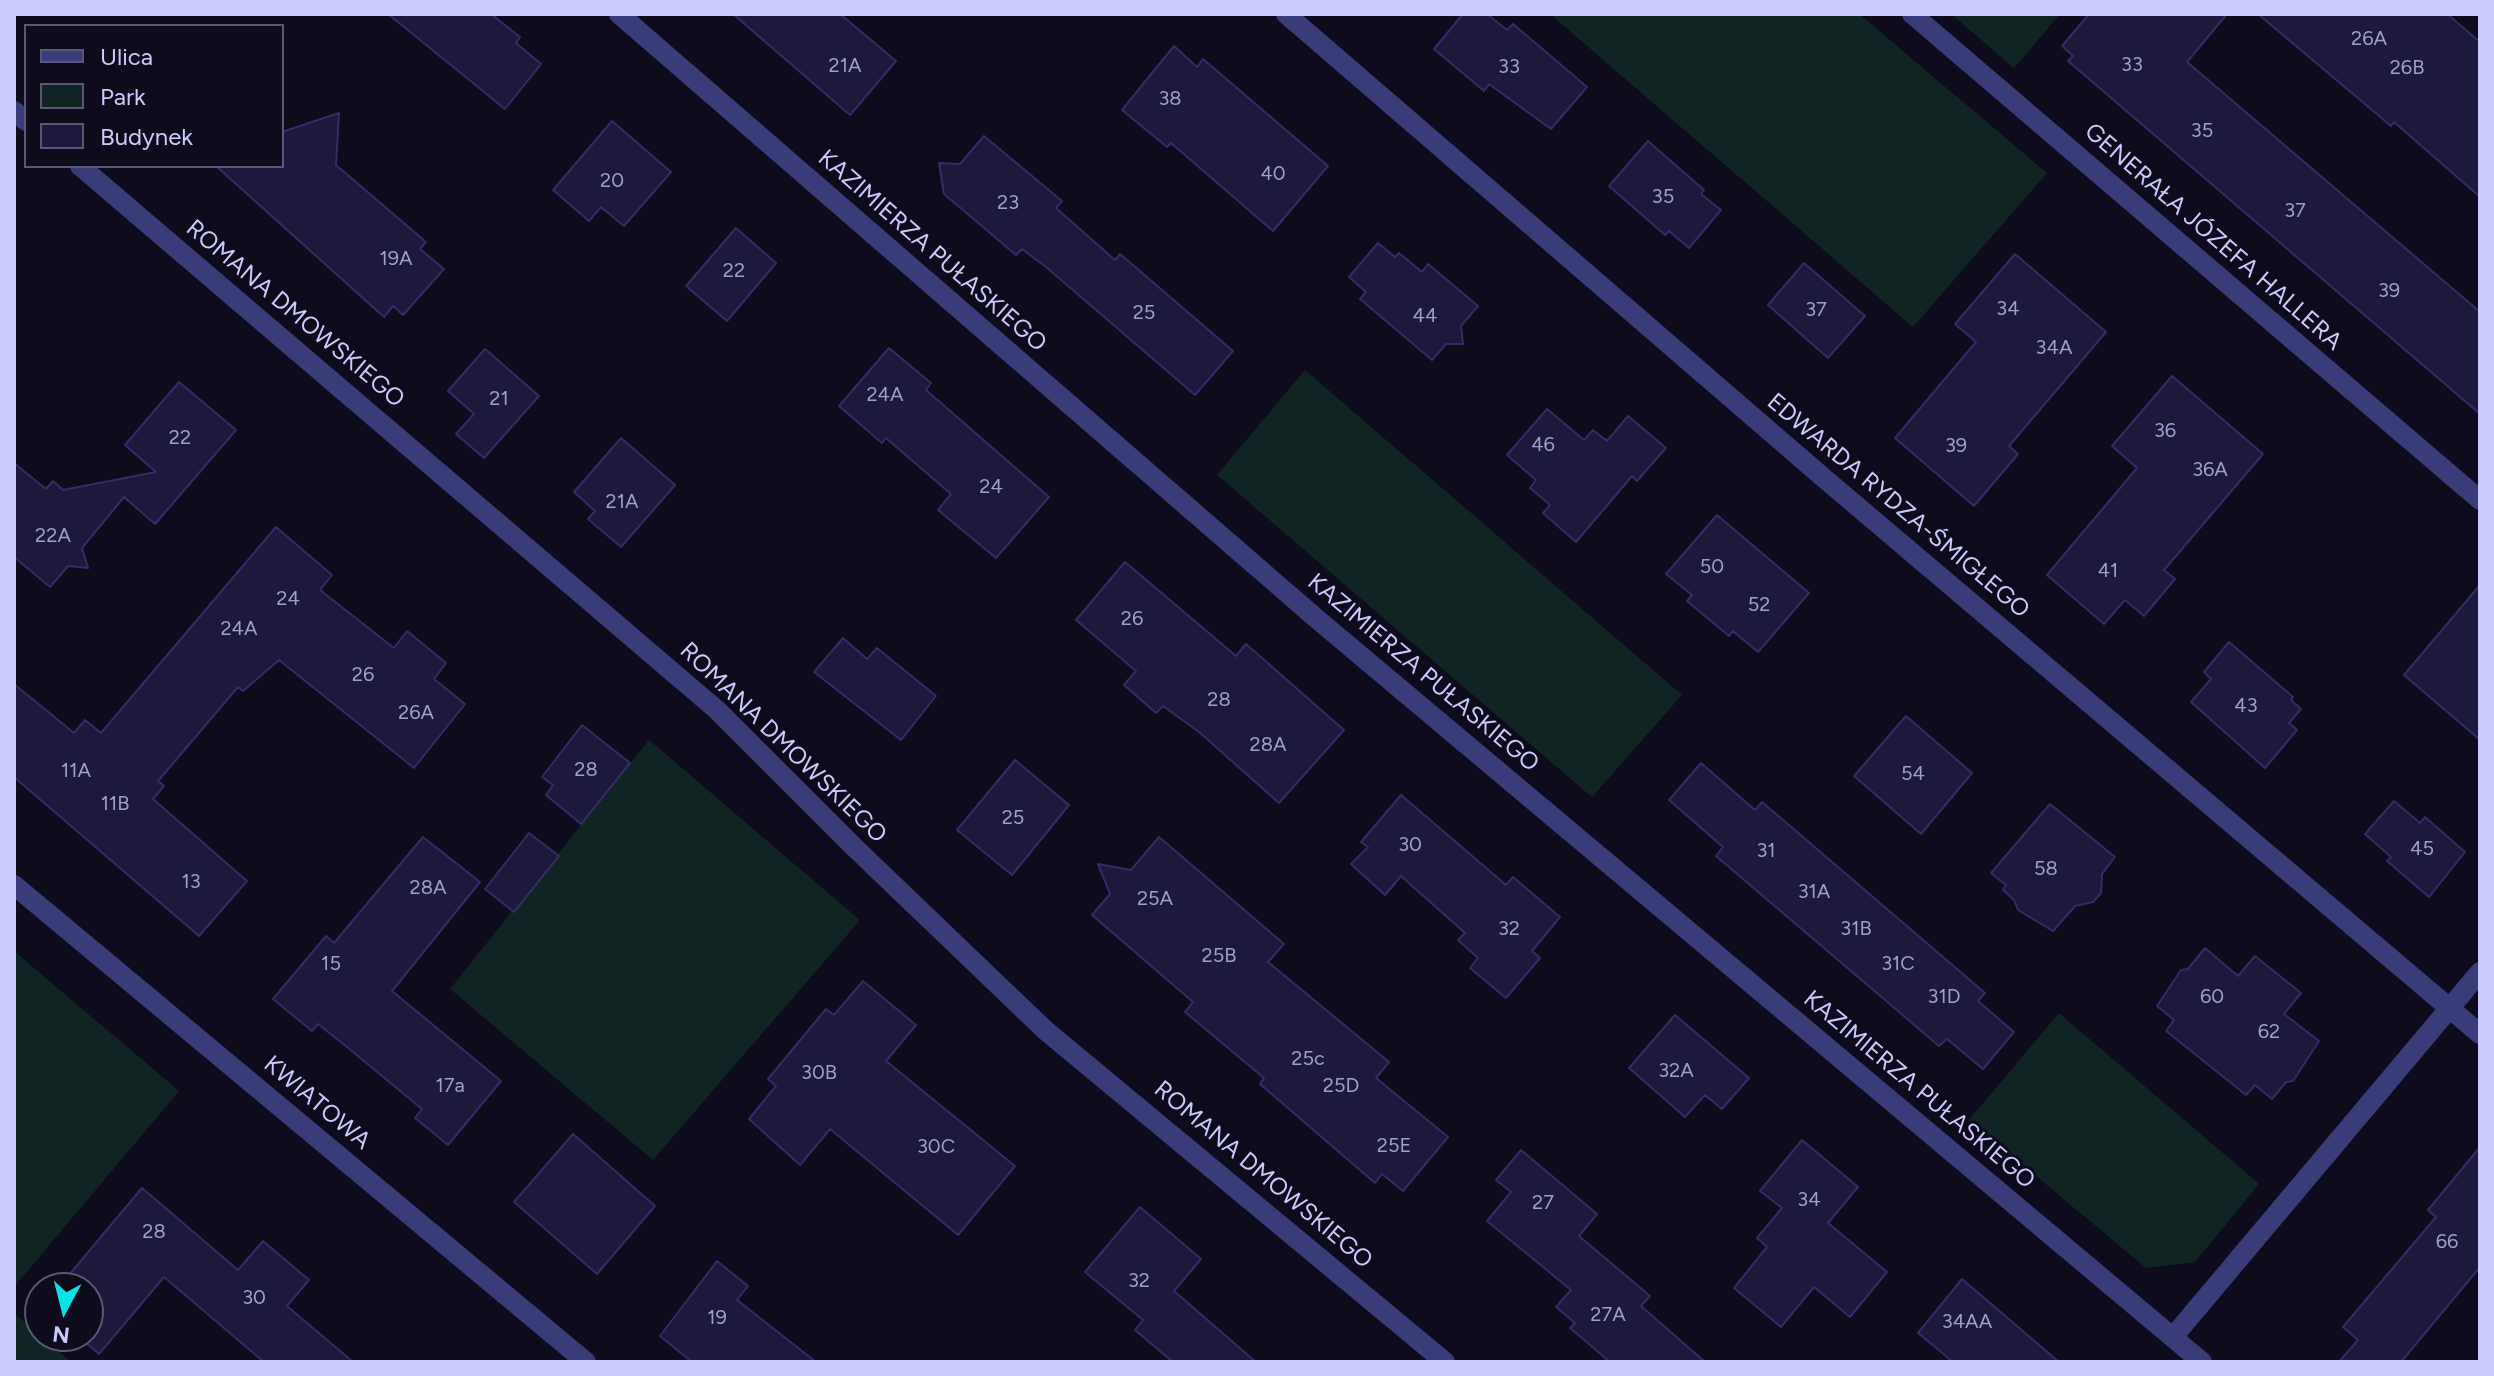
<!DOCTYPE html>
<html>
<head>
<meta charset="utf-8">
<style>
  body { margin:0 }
  #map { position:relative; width:2494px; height:1376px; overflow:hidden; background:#0e0c1c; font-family:Figtree,sans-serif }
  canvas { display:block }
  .frame { position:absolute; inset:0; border:16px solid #cbcafc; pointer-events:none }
  .legend { position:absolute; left:24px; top:24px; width:260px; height:144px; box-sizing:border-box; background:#0e0c1c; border:2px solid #5a5876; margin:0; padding:10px 14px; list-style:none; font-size:24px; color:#cbcafc }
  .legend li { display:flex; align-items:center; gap:16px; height:40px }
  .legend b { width:40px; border:2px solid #5a5876 }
  .north { position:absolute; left:24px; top:1272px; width:80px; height:80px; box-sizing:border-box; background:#0e0c1c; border:2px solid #5a5876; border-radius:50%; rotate:187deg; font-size:22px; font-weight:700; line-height:32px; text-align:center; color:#cbcafc }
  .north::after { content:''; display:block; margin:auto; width:28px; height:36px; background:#0be2e7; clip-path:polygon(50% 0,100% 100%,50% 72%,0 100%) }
</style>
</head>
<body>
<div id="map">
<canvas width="2494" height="1376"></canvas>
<div class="frame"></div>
<ul class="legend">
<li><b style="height:10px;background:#393c79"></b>Ulica</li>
<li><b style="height:22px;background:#102523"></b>Park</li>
<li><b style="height:22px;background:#1d193c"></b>Budynek</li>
</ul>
<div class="north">N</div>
</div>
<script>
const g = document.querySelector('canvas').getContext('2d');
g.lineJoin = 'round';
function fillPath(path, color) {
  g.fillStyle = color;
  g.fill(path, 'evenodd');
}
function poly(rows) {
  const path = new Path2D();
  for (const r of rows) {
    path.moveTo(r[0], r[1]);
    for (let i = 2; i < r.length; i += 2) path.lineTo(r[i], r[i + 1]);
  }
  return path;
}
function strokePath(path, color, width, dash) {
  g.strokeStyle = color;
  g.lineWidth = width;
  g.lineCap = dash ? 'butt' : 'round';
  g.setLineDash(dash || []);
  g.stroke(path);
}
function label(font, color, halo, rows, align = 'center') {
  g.font = font + ' Figtree,sans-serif';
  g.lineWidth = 6;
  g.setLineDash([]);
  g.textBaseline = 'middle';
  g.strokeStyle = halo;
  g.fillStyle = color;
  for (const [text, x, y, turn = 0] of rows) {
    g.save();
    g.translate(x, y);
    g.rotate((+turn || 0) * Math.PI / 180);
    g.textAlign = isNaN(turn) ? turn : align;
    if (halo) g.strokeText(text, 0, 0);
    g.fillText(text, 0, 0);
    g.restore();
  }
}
fillPath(poly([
  [1550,14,1859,14,2047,173,1913,327],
  [1951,14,2060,14,2014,68],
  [1305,370,1682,695,1592,797,1217,475],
  [649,740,860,920,653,1160,450,989],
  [14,951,179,1091,14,1287],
  [2059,1013,2259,1184,2195,1262,2146,1268,1969,1120],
  [14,1313,40,1336,71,1362,14,1362]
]), '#102523');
const building = poly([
  [388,14,491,14,520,37,516,43,541,64,505,109,388,14],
  [733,14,840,14,896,61,850,115,733,14],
  [1463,14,1487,14,1507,30,1513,24,1587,87,1551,129,1489,84,1484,91,1434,49,1463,14],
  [2089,14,2227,14,2187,62,2480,312,2480,414,2068,61,2073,56,2062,46,2089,14],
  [2258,14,2447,14,2480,42,2480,197,2394,122,2391,126,2258,14],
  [1174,46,1197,67,1203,59,1328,166,1273,231,1171,143,1167,147,1122,110,1174,46],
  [339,113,336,165,426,242,420,249,444,269,403,315,393,306,384,317,216,166,282,166,282,132,339,113],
  [612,121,671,172,624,226,601,207,589,221,553,190,612,121],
  [984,136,1062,201,1056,208,1115,260,1120,254,1233,351,1195,395,1046,267,1022,249,1016,255,944,194,939,163,960,164,984,136],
  [1648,141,1704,190,1701,194,1721,210,1689,248,1669,231,1665,235,1609,186,1648,141],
  [736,228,776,263,727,321,686,286,736,228],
  [1378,243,1395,257,1399,253,1422,272,1428,264,1478,306,1461,326,1463,344,1446,344,1432,360,1360,299,1366,292,1349,277,1378,243],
  [2015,254,2106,332,2009,446,2018,454,1974,506,1895,438,1976,342,1955,324,2015,254],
  [1804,263,1865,316,1828,358,1768,305,1804,263],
  [889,348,931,383,926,390,1049,497,996,558,938,510,951,494,886,438,882,443,839,406,889,348],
  [485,349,539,396,484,458,456,434,474,414,448,391,485,349],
  [2172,376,2263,454,2164,570,2175,579,2144,616,2125,600,2104,624,2047,575,2137,468,2112,446,2172,376],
  [179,382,236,430,155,524,124,497,82,548,88,568,68,566,50,587,14,557,14,463,46,489,53,481,63,490,156,472,125,445,179,382],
  [1547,409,1584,440,1593,430,1607,441,1628,416,1666,448,1637,481,1632,476,1576,542,1543,513,1550,505,1530,488,1536,480,1507,455,1547,409],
  [621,438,675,485,621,547,588,519,595,511,574,492,621,438],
  [1717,515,1809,593,1758,652,1733,631,1729,636,1687,601,1692,595,1666,574,1717,515],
  [276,527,332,575,320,590,394,648,407,631,446,663,434,679,465,704,414,768,279,660,243,691,238,687,158,781,164,786,153,799,247,881,199,936,14,777,14,684,74,733,85,720,101,733,276,527],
  [1125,562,1236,656,1246,644,1344,730,1279,803,1199,732,1163,706,1156,713,1124,685,1136,671,1076,620,1125,562],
  [2480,585,2480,740,2404,675,2480,585],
  [843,638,867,659,877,648,936,696,901,740,814,672,843,638],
  [2229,642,2293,697,2291,700,2301,709,2289,723,2297,730,2265,768,2191,702,2211,679,2204,672,2229,642],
  [1906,716,1972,773,1921,834,1854,776,1906,716],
  [582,725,630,763,581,824,546,795,553,785,542,777,582,725],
  [1015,760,1069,805,1012,875,957,830,1015,760],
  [1701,763,1755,810,1762,802,1985,993,1978,1001,2014,1032,1983,1069,1947,1039,1939,1046,1716,856,1723,847,1669,800,1701,763],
  [1401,795,1506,885,1513,877,1560,917,1532,951,1540,958,1506,998,1470,968,1478,958,1458,940,1465,933,1401,876,1385,895,1351,864,1368,847,1361,842,1401,795],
  [2394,801,2420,823,2425,817,2465,852,2429,897,2387,861,2391,857,2365,834,2394,801],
  [2050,804,2115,857,2102,874,2101,893,2093,902,2075,906,2053,931,2018,910,2014,900,2003,890,2006,885,1991,873,2050,804],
  [529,833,559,856,514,912,485,889,529,833],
  [423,837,480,882,392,991,501,1081,448,1145,415,1118,422,1109,347,1047,318,1024,312,1031,273,999,326,936,334,943,423,837],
  [1159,837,1284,944,1268,962,1389,1062,1376,1078,1448,1137,1403,1191,1382,1174,1375,1183,1260,1084,1264,1078,1185,1012,1193,1002,1092,915,1110,894,1098,864,1131,870,1159,837],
  [2205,948,2238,976,2255,956,2301,993,2284,1014,2319,1041,2293,1081,2286,1082,2272,1099,2255,1085,2246,1095,2166,1031,2174,1020,2157,1006,2181,970,2188,969,2205,948],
  [863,981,916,1025,886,1061,1015,1166,958,1235,830,1129,800,1165,749,1119,776,1086,768,1079,826,1009,834,1015,863,981],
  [1675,1015,1749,1078,1722,1109,1705,1095,1685,1117,1629,1068,1675,1015],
  [573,1134,655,1206,597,1274,514,1202,573,1134],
  [1802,1140,1858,1187,1828,1223,1887,1272,1850,1317,1814,1287,1781,1327,1734,1288,1767,1247,1757,1238,1782,1208,1760,1191,1802,1140],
  [2480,1147,2480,1267,2401,1362,2339,1362,2358,1340,2343,1327,2436,1217,2428,1210,2480,1147],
  [1521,1150,1597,1214,1579,1236,1650,1296,1641,1306,1705,1362,1610,1362,1570,1328,1575,1323,1556,1307,1571,1290,1487,1221,1511,1192,1496,1180,1521,1150],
  [142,1188,238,1270,263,1241,309,1280,287,1306,353,1362,264,1362,164,1277,99,1354,78,1336,88,1336,88,1288,58,1288,142,1188],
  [1140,1207,1201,1259,1174,1291,1256,1362,1173,1362,1135,1330,1143,1320,1085,1272,1140,1207],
  [717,1261,748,1286,737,1300,816,1362,692,1362,660,1336,717,1261],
  [1962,1279,2059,1362,1953,1362,1918,1333,1962,1279]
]);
fillPath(building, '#1d193c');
strokePath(building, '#332c67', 2);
strokePath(poly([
  [619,14,1317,619,2202,1362],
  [1286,14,1825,479,2480,1034],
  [1912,14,2480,500],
  [14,111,26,121],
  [80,166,717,710,854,847,1045,1030,1445,1362],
  [14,885,586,1362],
  [2173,1337,2480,972]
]), '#393c79', 20);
label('20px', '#a09ecc', null, [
  ["26A",2369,39],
  ["33",2132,65],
  ["21A",845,66],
  ["33",1509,67],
  ["26B",2407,68],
  ["38",1170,99],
  ["35",2202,131],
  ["40",1273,174],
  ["20",612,181],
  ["35",1663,197],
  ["23",1008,203],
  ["37",2295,211],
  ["19A",396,259],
  ["22",734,271],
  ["39",2389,291],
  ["34",2008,309],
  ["37",1816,310],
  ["25",1144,313],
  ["44",1425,316],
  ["34A",2054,348],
  ["24A",885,395],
  ["21",499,399],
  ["36",2165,431],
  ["22",180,438],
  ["46",1543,445],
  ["39",1956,446],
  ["36A",2210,470],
  ["24",991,487],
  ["21A",622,502],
  ["22A",53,536],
  ["50",1712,567],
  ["41",2108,571],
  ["24",288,599],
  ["52",1759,605],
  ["26",1132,619],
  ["24A",239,629],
  ["26",363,675],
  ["28",1219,700],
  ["43",2246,706],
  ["26A",416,713],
  ["28A",1268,745],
  ["28",586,770],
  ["11A",76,771],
  ["54",1913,774],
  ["11B",115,804],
  ["25",1013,818],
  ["30",1410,845],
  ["45",2422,849],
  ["31",1766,851],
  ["58",2046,869],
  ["13",191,882],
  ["28A",428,888],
  ["31A",1814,892],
  ["25A",1155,899],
  ["32",1509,929],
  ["31B",1856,929],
  ["25B",1219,956],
  ["15",331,964],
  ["31C",1898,964],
  ["31D",1944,997],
  ["60",2212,997],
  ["62",2269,1032],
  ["25c",1308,1059],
  ["32A",1676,1071],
  ["30B",819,1073],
  ["17a",450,1086],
  ["25D",1341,1086],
  ["25E",1394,1146],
  ["30C",936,1147],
  ["34",1809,1200],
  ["27",1543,1203],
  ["28",154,1232],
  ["66",2447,1242],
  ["32",1139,1281],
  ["30",254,1298],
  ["27A",1608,1315],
  ["19",717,1318],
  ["34AA",1967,1322]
]);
label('24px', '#cbcafc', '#0e0c1c', [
  ["GENERAŁA JÓZEFA HALLERA",2213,237,41],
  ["KAZIMIERZA PUŁASKIEGO",932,251,41],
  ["ROMANA DMOWSKIEGO",295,314,40],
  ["EDWARDA RYDZA-ŚMIGŁEGO",1898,506,40],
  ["KAZIMIERZA PUŁASKIEGO",1423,673,40],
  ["ROMANA DMOWSKIEGO",783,743,44],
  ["KAZIMIERZA PUŁASKIEGO",1919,1090,40],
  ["KWIATOWA",317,1103,40],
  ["ROMANA DMOWSKIEGO",1263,1175,40]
]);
</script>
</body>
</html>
